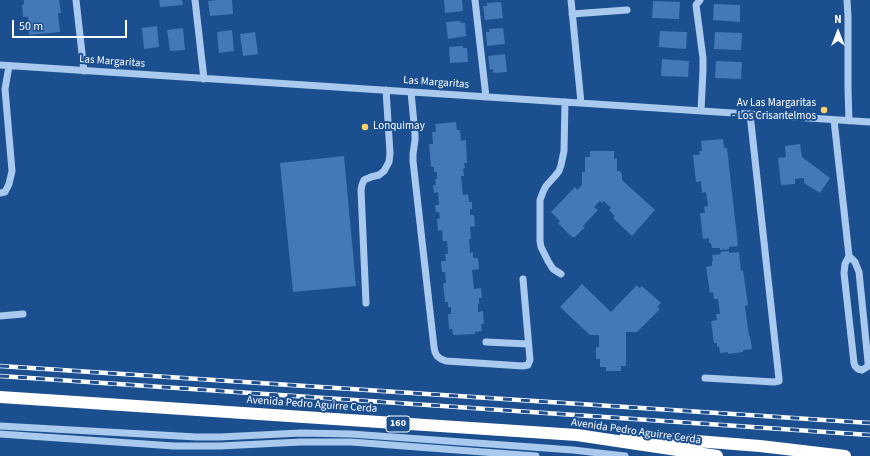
<!DOCTYPE html>
<html>
<head>
<meta charset="utf-8">
<style>
  body { margin:0 }
  #map { position:relative; width:870px; height:456px; overflow:hidden; background:#1b4f8f; font-family:"Source Sans 3",sans-serif }
  canvas { display:block }
  .north { position:absolute; left:818px; top:12px; width:40px; height:40px; -webkit-text-stroke:3px #1b4f8f; paint-order:stroke; rotate:0deg; font-size:11px; font-weight:700; line-height:16px; text-align:center; color:#fff }
  .north::after { content:''; display:block; margin:auto; width:14px; height:18px; background:#fff; clip-path:polygon(50% 0,100% 100%,50% 72%,0 100%) }
  .scale { position:absolute; left:12px; top:20px; width:115px; height:18px; box-sizing:border-box; border:2px solid #fff; border-top:0; padding-left:5px; font-size:12px; line-height:14px; white-space:nowrap; color:#fff; -webkit-text-stroke:3px #1b4f8f; paint-order:stroke }
</style>
</head>
<body>
<div id="map">
<canvas width="870" height="456"></canvas>
<div class="north">N</div>
<div class="scale">50 m</div>
</div>
<script>
const g = document.querySelector('canvas').getContext('2d');
g.lineJoin = 'round';
function fillPath(path, color) {
  g.fillStyle = color;
  g.fill(path, 'evenodd');
}
function poly(rows) {
  const path = new Path2D();
  for (const r of rows) {
    path.moveTo(r[0], r[1]);
    for (let i = 2; i < r.length; i += 2) path.lineTo(r[i], r[i + 1]);
  }
  return path;
}
function strokePath(path, color, width, dash) {
  g.strokeStyle = color;
  g.lineWidth = width;
  g.lineCap = dash ? 'butt' : 'round';
  g.setLineDash(dash || []);
  g.stroke(path);
}
function label(font, color, halo, rows, align = 'center') {
  g.font = font + ' "Source Sans 3",sans-serif';
  g.lineWidth = 4;
  g.setLineDash([]);
  g.textBaseline = 'middle';
  g.strokeStyle = halo;
  g.fillStyle = color;
  for (const [text, x, y, turn = 0] of rows) {
    g.save();
    g.translate(x, y);
    g.rotate((+turn || 0) * Math.PI / 180);
    g.textAlign = isNaN(turn) ? turn : align;
    if (halo) g.strokeText(text, 0, 0);
    g.fillText(text, 0, 0);
    g.restore();
  }
}
fillPath(poly([
  [24,0,59,0,61,13,58,13,60,32,29,35,28,17,23,17,22,5,24,4],
  [159,0,182,0,183,5,160,7],
  [216,0,232,0,233,14,210,16,208,1],
  [444,0,462,0,463,11,445,13],
  [653,1,680,2,679,19,652,18],
  [501,2,503,18,485,20,483,6,487,6,487,3],
  [714,4,740,5,740,22,713,20],
  [460,21,461,23,465,23,466,36,448,39,446,22],
  [157,26,159,47,144,49,142,28],
  [183,28,185,50,170,51,167,30],
  [503,28,505,44,487,46,486,32,490,32,489,29],
  [232,30,234,51,219,53,217,32],
  [660,31,687,32,686,49,659,47],
  [255,32,258,54,243,56,240,34],
  [715,32,742,33,741,50,714,49],
  [463,46,463,48,467,48,468,62,450,63,449,47],
  [505,54,507,72,493,73,493,69,490,70,488,56],
  [662,59,689,61,688,77,661,76],
  [716,61,742,62,741,79,715,78],
  [456,122,457,130,460,130,461,141,466,140,467,163,464,163,465,168,463,169,464,176,461,176,463,195,468,194,469,202,472,202,472,209,470,209,470,215,474,215,475,226,470,227,471,239,469,239,470,253,473,252,473,258,478,258,479,269,472,270,474,289,481,288,482,298,479,298,479,304,478,304,478,312,483,311,484,324,481,324,482,331,475,332,475,334,453,335,452,329,449,329,448,314,451,314,451,307,448,307,448,302,445,302,443,283,446,283,445,272,442,272,441,261,446,261,445,254,448,254,447,241,443,241,442,230,438,231,437,219,440,218,439,212,436,212,435,205,439,205,438,192,434,193,433,185,436,185,435,179,437,179,437,172,434,172,434,167,431,167,429,144,433,144,432,132,436,132,435,124],
  [723,139,724,148,727,148,738,246,729,247,729,249,720,250,720,248,712,248,711,243,709,243,709,238,703,239,700,213,705,213,704,207,708,206,706,192,702,193,701,181,696,182,693,155,700,155,699,151,702,151,701,141],
  [800,144,802,157,830,178,820,193,804,183,804,178,795,179,795,184,781,185,778,158,786,157,785,146],
  [590,151,614,151,614,159,617,158,617,171,620,171,622,174,622,180,655,210,632,236,613,218,615,216,609,210,611,208,604,201,602,203,600,201,594,207,598,210,583,226,585,227,575,237,572,237,558,223,560,221,551,212,575,187,577,190,582,185,582,172,585,172,585,157,590,157],
  [344,156,356,286,293,292,280,163],
  [729,251,729,253,739,252,741,271,743,270,748,305,745,306,749,336,750,336,752,349,743,350,743,352,728,354,728,352,720,353,719,346,717,347,717,343,714,343,711,321,717,320,716,314,720,314,718,299,714,299,713,292,710,293,706,267,712,266,712,261,713,261,712,255,721,254,720,252],
  [582,284,611,312,637,285,639,288,642,286,661,303,657,307,660,309,637,332,626,332,626,366,621,366,621,371,606,371,606,367,600,367,600,359,596,359,596,347,599,347,599,335,590,335,560,307]
]), '#4478b7');
strokePath(poly([
  [76,0,84,71],
  [195,0,204,79],
  [475,0,486,97],
  [571,0,581,103],
  [700,0,696,5,703,58,703,70,701,111],
  [847,0,848,16,848,89,849,121],
  [572,14,627,10],
  [0,65,870,122],
  [411,92,415,134,415,140,413,154,413,161,434,347,435,352,437,356,441,359,446,361,523,366,528,365,530,360,523,279],
  [834,120,849,256,845,264,844,273,854,363,855,366,858,369,862,370,867,367,868,365,868,362,859,272,855,262,849,256],
  [0,193,5,192,9,184,12,171,5,89,9,66],
  [561,274,553,269,548,261,541,247,540,241,540,200,543,192,546,186,555,176,559,171,561,165,564,151,565,102],
  [366,303,361,190,362,185,364,180,371,177,379,175,384,171,389,162,390,153,386,90],
  [0,316,23,314],
  [486,342,528,344],
  [705,378,774,382,779,381,779,379,750,114],
  [0,426,197,437,220,437,301,433,351,434,573,450,625,456],
  [0,434,174,446,220,446,301,442,351,442,536,456]
]), '#a9c9ee', 7);
strokePath(poly([
  [0,397,577,435,717,456],
  [626,436,645,437,760,446,845,456]
]), '#fff', 12);
const rail = poly([
  [0,366,870,423],
  [0,376,870,435]
]);
strokePath(rail, '#fff', 4.5);
strokePath(rail, '#1b4f8f', 3, [9]);
for (const [x, y, r, color] of [
  [824,110,4,"#ffd166"],
  [365,127,4,"#ffd166"]
]) {
  const dot = new Path2D();
  dot.arc(x, y, r, 0, 2 * Math.PI);
  g.fillStyle = color;
  g.fill(dot);
  strokePath(dot, '#1b4f8f', 1.5);
}
for (const [x, y, w] of [
  [398,424,24]
]) {
  const box = new Path2D();
  box.roundRect(x - w / 2, y - 8, w, 16, 3);
  g.fillStyle = '#1b4f8f';
  g.fill(box);
  strokePath(box, '#fff', 1);
}
label('bold 10px', '#fff', null, [
  ["160",398,424]
]);
label('11px', '#fff', '#1b4f8f', [
  ["Las Margaritas",112,62,4],
  ["Las Margaritas",436,83,4],
  ["Avenida Pedro Aguirre Cerda",312,405,4],
  ["Avenida Pedro Aguirre Cerda",636,432,8]
]);
label('11px', '#fff', '#1b4f8f', [
  ["Av Las Margaritas",816,104],
  ["- Los Crisantelmos",816,117],
  ["Lonquimay",373,127,"left"]
], 'right');
</script>
</body>
</html>
